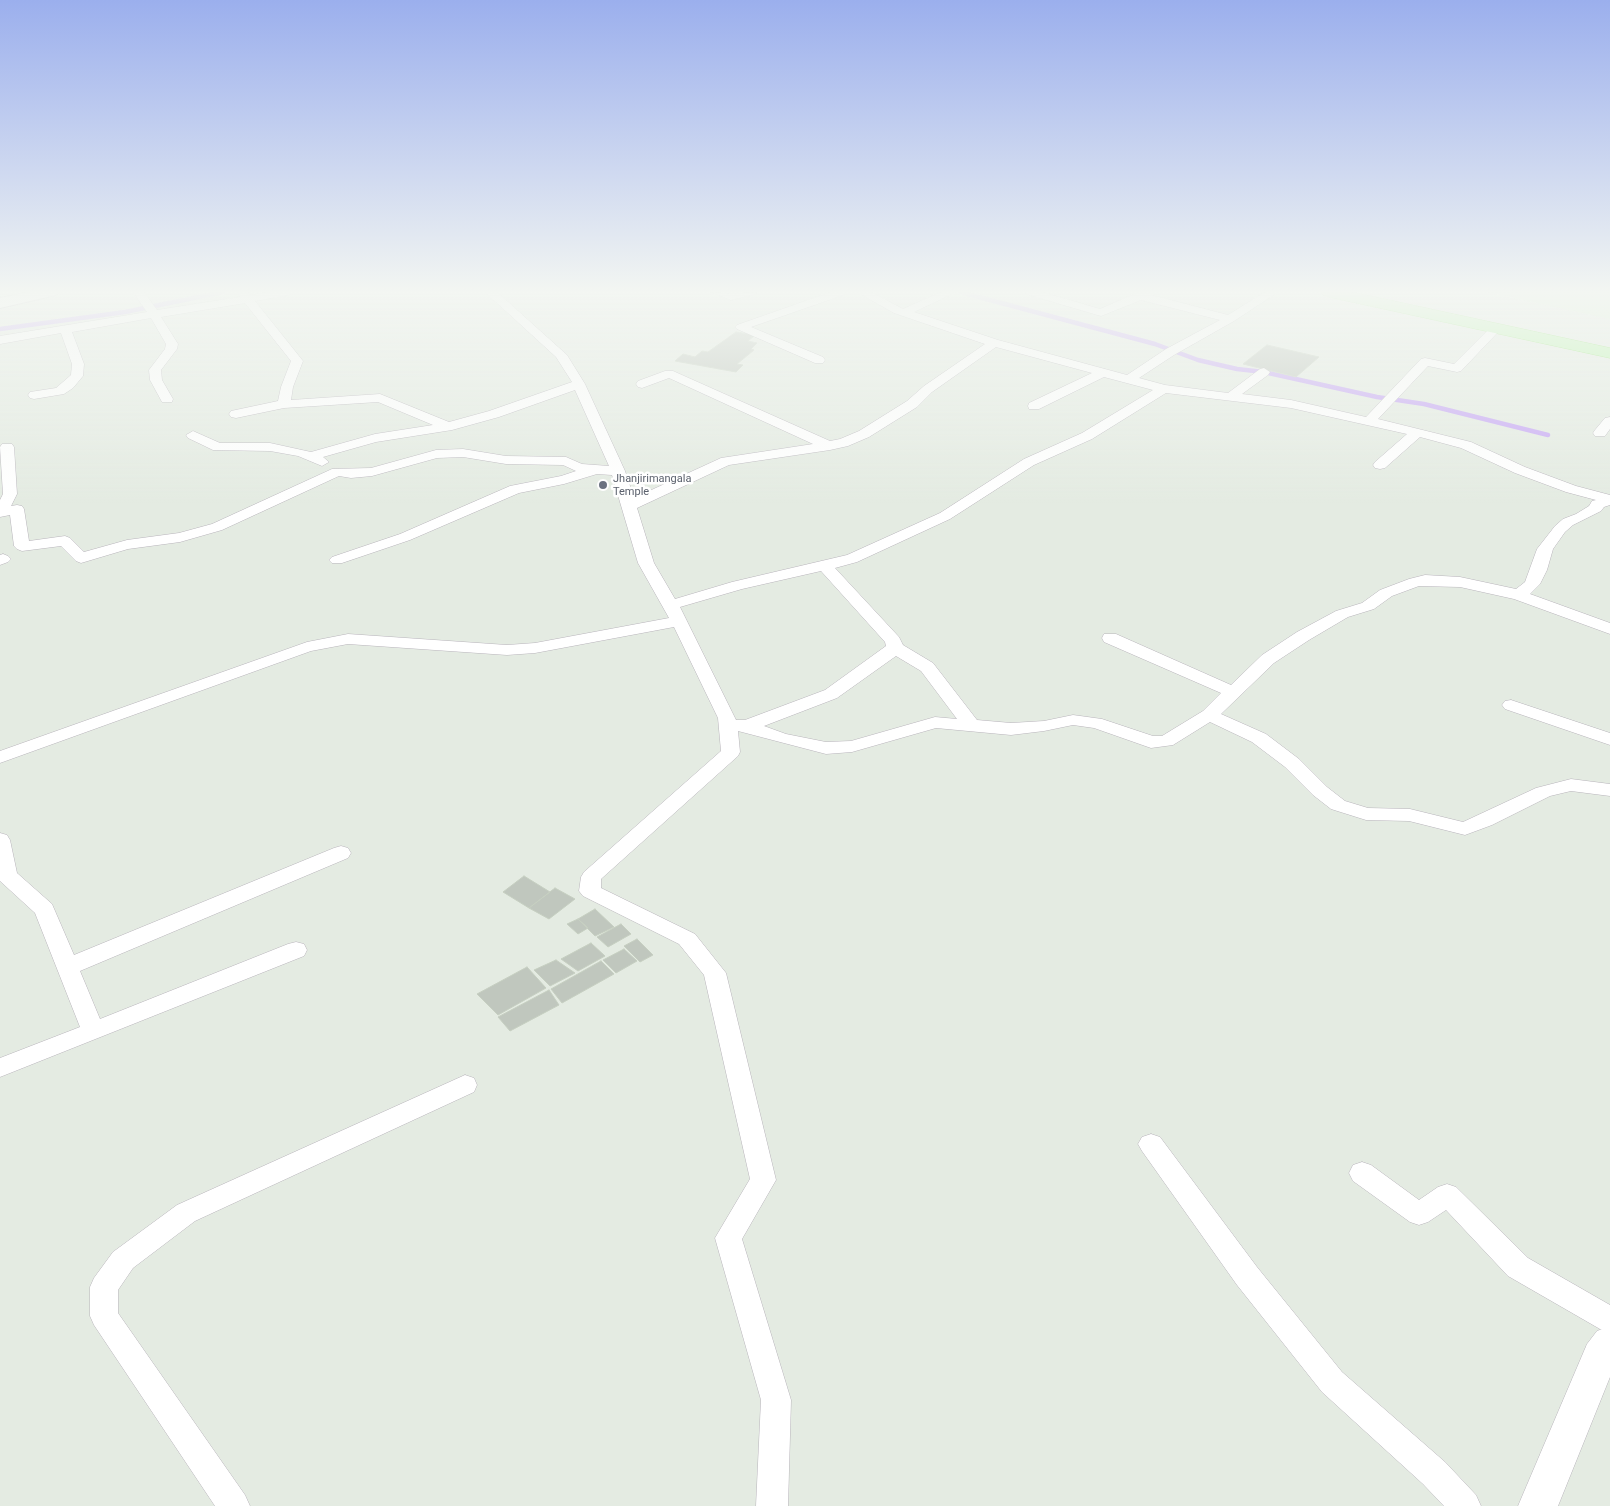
<!DOCTYPE html>
<html>
<head>
<meta charset="utf-8">
<style>
  body { margin:0 }
  canvas { display:block; background:#e4ebe2 }
</style>
</head>
<body>
<canvas width="1610" height="1506"></canvas>
<script>
const g = document.querySelector('canvas').getContext('2d');
g.lineJoin = 'round';
function fillPath(path, color) {
  g.fillStyle = color;
  g.fill(path, 'evenodd');
}
function poly(rows) {
  const path = new Path2D();
  for (const r of rows) {
    path.moveTo(r[0], r[1]);
    for (let i = 2; i < r.length; i += 2) path.lineTo(r[i], r[i + 1]);
  }
  return path;
}
function strokePath(path, color, width, dash) {
  g.strokeStyle = color;
  g.lineWidth = width;
  g.lineCap = dash ? 'butt' : 'round';
  g.setLineDash(dash || []);
  g.stroke(path);
}
function label(font, color, halo, rows, align = 'center') {
  g.font = font + ' Roboto,sans-serif';
  g.lineWidth = 5;
  g.setLineDash([]);
  g.textBaseline = 'middle';
  g.strokeStyle = halo;
  g.fillStyle = color;
  for (const [text, x, y, turn = 0] of rows) {
    g.save();
    g.translate(x, y);
    g.rotate((+turn || 0) * Math.PI / 180);
    g.textAlign = isNaN(turn) ? turn : align;
    if (halo) g.strokeText(text, 0, 0);
    g.fillText(text, 0, 0);
    g.restore();
  }
}
fillPath(poly([
  [1486,292,1610,292,1610,319]
]), '#dbf5d2');
strokePath(poly([
  [960,292,1155,344,1198,360,1237,369,1264,372,1377,397,1424,404,1548,435],
  [0,329,125,312,223,292]
]), '#c7a7f5', 4.5);
const building = poly([
  [736,332,755,335,748,341,757,343,751,349,754,350,737,364,743,365,736,372,675,361,683,354,695,357,702,351,708,352,736,332],
  [1267,345,1319,357,1296,377,1243,364,1267,345],
  [524,876,550,892,529,908,503,892,524,876],
  [555,888,575,899,549,919,529,908,555,888],
  [595,909,614,927,595,936,578,919,595,909],
  [578,919,588,928,578,934,567,924,578,919],
  [621,924,631,934,608,947,597,937,621,924],
  [637,939,653,955,640,962,624,946,637,939],
  [591,943,605,956,578,971,561,959,591,943],
  [624,949,637,961,616,973,603,960,624,949],
  [556,960,575,973,550,986,534,970,556,960],
  [601,961,614,974,562,1003,551,989,601,961],
  [527,967,546,988,498,1015,477,994,527,967],
  [549,990,559,1005,510,1031,498,1017,549,990]
]);
fillPath(building, '#c0c7be');
strokePath(building, '#c6cfc1', 1);
const minor = poly([
  [133,292,144,292,157,310,240,297,237,292,248,292,250,295,268,292,294,292,289,295,255,301,303,361,293,387,291,400,380,394,449,422,489,411,572,382,556,357,485,292,497,292,567,355,585,384,625,471,634,498,721,458,813,444,669,378,642,388,638,387,636,384,638,381,665,371,673,371,830,441,840,439,859,431,907,401,924,386,985,344,894,313,857,292,871,292,903,309,941,292,956,292,914,312,998,340,1127,375,1166,349,1220,320,1141,300,1101,316,1026,294,1025,292,1042,292,1100,309,1139,292,1154,292,1151,295,1228,315,1265,292,1278,292,1234,321,1174,355,1139,378,1165,385,1228,393,1260,369,1264,368,1270,372,1268,375,1242,394,1291,400,1366,417,1421,359,1425,358,1454,364,1491,327,1499,327,1501,329,1499,331,1461,371,1457,372,1428,366,1378,419,1471,442,1525,467,1576,486,1610,495,1610,505,1604,507,1601,511,1573,525,1565,532,1553,549,1547,570,1540,584,1530,594,1610,623,1610,634,1514,599,1460,587,1419,586,1392,596,1374,609,1348,617,1309,640,1274,663,1221,714,1266,734,1299,759,1327,787,1345,801,1368,808,1410,809,1463,822,1536,788,1571,779,1610,784,1610,796,1571,791,1550,796,1492,825,1465,835,1409,821,1366,820,1331,809,1313,795,1285,767,1252,742,1210,722,1173,745,1151,748,1094,728,1073,725,1044,731,1011,735,936,728,852,752,826,754,738,731,740,752,738,756,601,879,601,888,695,934,726,973,776,1180,742,1239,791,1400,788,1506,756,1506,761,1400,715,1238,750,1179,704,975,679,944,583,896,579,891,581,877,584,872,721,751,718,718,674,627,535,653,507,655,348,644,311,651,0,763,0,751,307,642,348,634,507,645,535,643,669,618,638,563,612,475,597,474,564,484,519,493,410,540,342,563,332,563,329,560,332,557,400,534,510,486,561,476,576,471,563,465,506,464,463,457,437,458,372,476,351,478,339,476,222,530,180,542,128,549,81,563,76,561,61,546,22,551,17,549,14,546,10,515,0,517,0,500,3,494,0,447,2,444,12,444,14,447,17,494,11,506,17,505,22,506,24,509,29,541,65,536,70,538,84,552,127,540,179,533,212,524,332,469,371,468,436,450,463,449,506,456,566,457,582,464,609,466,575,390,499,417,452,430,376,442,323,457,329,462,322,466,298,456,270,451,213,450,188,438,186,435,193,431,220,443,270,443,311,452,375,434,433,425,378,402,284,408,236,418,231,417,229,414,231,411,278,401,281,387,291,361,245,303,161,317,178,344,177,349,161,370,162,380,173,399,172,402,162,402,150,380,149,370,165,349,166,344,151,318,72,332,84,364,83,376,73,388,64,394,34,399,30,398,28,395,30,392,56,388,71,375,72,364,61,333,0,344,0,336,147,312,133,292],
  [996,347,1092,373,1029,403,1028,406,1029,409,1039,409,1104,377,1153,390,1082,433,1024,459,940,513,847,555,732,582,675,599,654,563,637,508,729,465,830,450,848,446,869,437,917,407,932,392,996,347],
  [1166,393,1291,408,1407,434,1375,462,1373,465,1375,468,1380,469,1385,468,1420,437,1461,448,1515,473,1566,492,1596,500,1592,501,1589,506,1576,514,1563,519,1555,526,1537,549,1525,582,1516,589,1460,577,1425,575,1409,579,1380,590,1362,603,1336,611,1297,632,1262,655,1231,685,1116,634,1104,634,1102,638,1104,642,1221,693,1203,711,1162,736,1153,736,1102,719,1073,715,1044,721,1011,723,977,720,933,663,903,645,899,637,835,568,857,562,950,519,1034,465,1092,439,1166,393],
  [821,571,885,642,886,646,825,690,745,720,736,720,680,607,742,589,821,571],
  [896,656,921,671,957,719,935,717,851,741,826,742,786,734,764,726,837,698,896,656],
  [710,292,731,294,757,292,756,294,731,300,710,292],
  [831,292,847,292,846,294,751,327,823,357,825,360,823,363,815,363,737,329,735,327,737,325,831,292],
  [1610,417,1610,429,1605,436,1595,436,1593,433,1595,430,1605,418,1610,417],
  [3,554,8,556,11,559,8,562,0,565,0,555,3,554],
  [1511,700,1610,733,1610,745,1505,709,1502,705,1505,701,1511,700],
  [0,833,7,835,10,840,17,873,52,904,74,955,334,848,341,846,348,848,351,853,348,858,80,971,100,1019,288,944,296,942,304,944,307,950,304,956,0,1077,0,1058,80,1027,35,913,0,881,0,833],
  [465,1075,474,1078,477,1085,474,1092,195,1221,133,1268,118,1290,118,1313,245,1495,250,1506,215,1506,94,1325,90,1316,90,1287,94,1278,113,1252,177,1205,465,1075],
  [1151,1134,1160,1137,1257,1267,1342,1372,1445,1462,1476,1495,1481,1506,1444,1506,1423,1484,1322,1392,1237,1285,1142,1151,1138,1144,1142,1137,1151,1134],
  [1362,1162,1371,1165,1419,1200,1438,1187,1447,1184,1456,1187,1528,1258,1610,1305,1610,1333,1600,1329,1508,1276,1446,1210,1428,1222,1419,1225,1410,1222,1353,1181,1349,1173,1353,1165,1362,1162]
]);
const tertiary = poly([
  [1610,1326,1610,1377,1558,1506,1518,1506,1587,1344,1597,1331,1610,1326]
]);
const secondary = poly([
  [29,292,59,292,56,295,0,308,0,298,29,292]
]);
const primary = poly([
  [1321,292,1352,292,1610,348,1610,358,1329,297,1323,295,1321,292]
]);
strokePath(minor, '#b8b4bb', 1);
strokePath(tertiary, '#b8b4bb', 1);
strokePath(secondary, '#bcb7bf', 2);
strokePath(primary, '#8be264', 1);
fillPath(minor, '#fff');
fillPath(tertiary, '#fff');
fillPath(secondary, '#fff');
fillPath(primary, '#baf6ac');
const sky = g.createLinearGradient(0, 0, 0, 503);
sky.addColorStop(0, '#9bafed');
sky.addColorStop(0.58, '#f3f6f2');
sky.addColorStop(1, '#f3f6f200');
g.fillStyle = sky;
g.fillRect(0, 0, 1610, 503);
for (const [x, y, r, color] of [
  [603,485,5,"#6b7280"]
]) {
  const dot = new Path2D();
  dot.arc(x, y, r, 0, 2 * Math.PI);
  g.fillStyle = color;
  g.fill(dot);
  strokePath(dot, '#fff', 2);
}
label('11px', '#5b616d', '#fff', [
  ["Jhanjirimangala",613,479],
  ["Temple",613,492]
], 'left');
</script>
</body>
</html>
